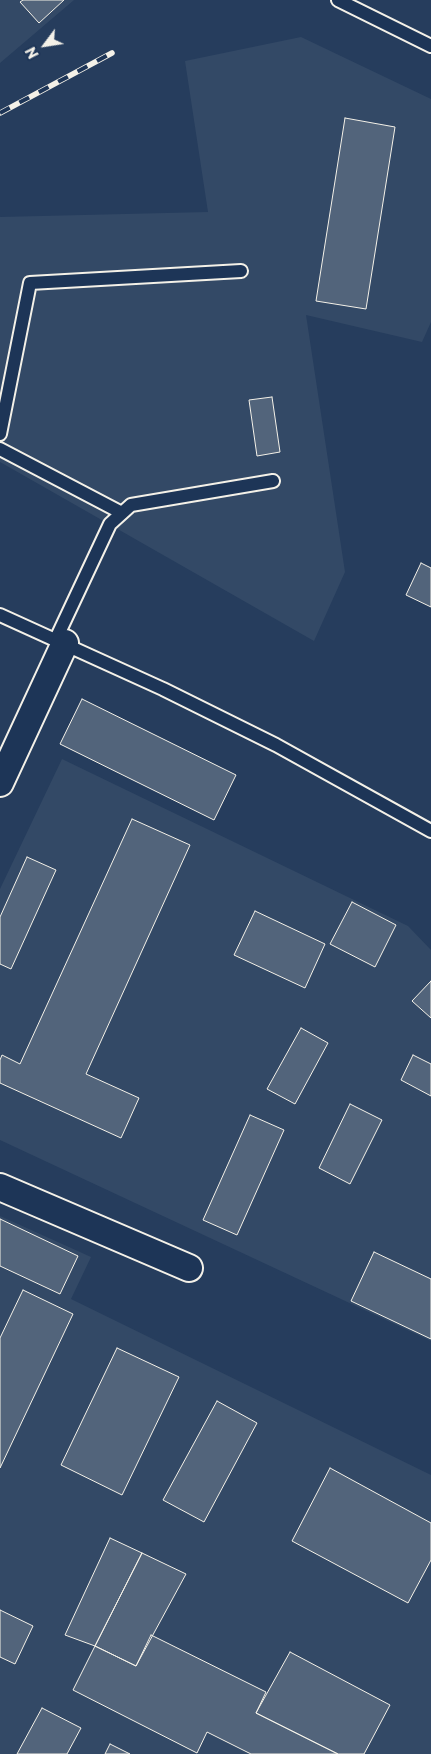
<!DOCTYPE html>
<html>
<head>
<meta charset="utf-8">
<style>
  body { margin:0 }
  #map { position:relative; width:431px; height:1754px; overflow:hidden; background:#263d5d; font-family:"Playpen Sans",sans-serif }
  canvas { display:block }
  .north { position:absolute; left:20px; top:20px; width:50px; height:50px; -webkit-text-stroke:4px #1d3557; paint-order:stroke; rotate:239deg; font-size:14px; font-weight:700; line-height:20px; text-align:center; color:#f4f1e8 }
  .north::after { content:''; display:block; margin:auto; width:18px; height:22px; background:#f4f1e8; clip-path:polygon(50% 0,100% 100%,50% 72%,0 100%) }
</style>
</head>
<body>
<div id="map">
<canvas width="431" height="1754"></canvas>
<div class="north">N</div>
</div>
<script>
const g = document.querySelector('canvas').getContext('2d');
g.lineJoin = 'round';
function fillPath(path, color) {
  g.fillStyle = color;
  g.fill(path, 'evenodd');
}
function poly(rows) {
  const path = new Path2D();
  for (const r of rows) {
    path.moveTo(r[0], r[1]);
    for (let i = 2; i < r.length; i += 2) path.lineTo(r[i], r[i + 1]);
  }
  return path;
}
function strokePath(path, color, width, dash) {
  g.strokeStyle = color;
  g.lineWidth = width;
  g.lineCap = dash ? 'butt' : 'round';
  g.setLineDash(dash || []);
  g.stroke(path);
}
fillPath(poly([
  [0,0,74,0,0,63],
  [301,37,431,99,431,322,422,342,306,315,345,572,314,641,0,462,0,217,208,212,185,61],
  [62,759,408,926,431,950,431,1341,0,1140,0,889],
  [0,1216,91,1257,71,1299,431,1475,431,1754,0,1754]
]), '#334966');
const building = poly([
  [23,0,64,0,39,23,20,2,23,0],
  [345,118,395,127,366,309,316,301,345,118],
  [272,397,280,452,257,456,249,400,272,397],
  [421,563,431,568,431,607,406,595,421,563],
  [82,699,236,775,214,820,60,744,82,699],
  [132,819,190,845,86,1074,139,1098,121,1138,0,1083,0,1060,2,1055,20,1064,132,819],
  [27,857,56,870,11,969,0,964,0,917,27,857],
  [352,902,396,925,375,967,330,944,352,902],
  [255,911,325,944,305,988,234,955,255,911],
  [431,981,431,1018,412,1001,431,981],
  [301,1028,328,1043,295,1104,267,1089,301,1028],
  [413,1055,431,1064,431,1096,401,1080,413,1055],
  [350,1104,382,1120,350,1184,319,1168,350,1104],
  [250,1115,284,1130,237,1235,203,1220,250,1115],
  [0,1219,78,1256,60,1294,0,1266,0,1219],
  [374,1252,431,1279,431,1339,351,1301,374,1252],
  [23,1290,73,1314,0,1468,0,1338,23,1290],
  [117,1348,179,1377,122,1495,61,1465,117,1348],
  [217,1401,257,1423,204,1522,163,1500,217,1401],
  [330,1468,431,1523,431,1560,408,1603,292,1541,330,1468],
  [110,1538,142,1553,95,1646,65,1635,110,1538],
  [142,1553,186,1574,136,1666,95,1646,142,1553],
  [0,1610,33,1626,15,1664,0,1657,0,1610],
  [151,1635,266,1692,256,1713,338,1754,251,1754,207,1732,197,1753,73,1690,95,1646,136,1666,151,1635],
  [290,1652,390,1705,364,1754,338,1754,256,1713,290,1652],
  [42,1708,81,1728,67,1754,17,1754,42,1708],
  [110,1744,130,1754,105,1754,110,1744]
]);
fillPath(building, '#52647b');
strokePath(building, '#f4f1e8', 1);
const service = poly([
  [338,0,431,46],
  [0,434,30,283,241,271],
  [0,449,122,513],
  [0,615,163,689,276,745,431,831],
  [56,639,110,524,131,505,273,481]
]);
const minor = poly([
  [0,783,65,643],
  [0,1187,189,1268]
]);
strokePath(service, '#f4f1e8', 16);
strokePath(minor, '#f4f1e8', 30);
strokePath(service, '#1d3557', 12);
strokePath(minor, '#1d3557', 26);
const rail = poly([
  [0,113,112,53]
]);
strokePath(rail, '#f4f1e8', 5.5);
strokePath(rail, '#1d3557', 4, [11]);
</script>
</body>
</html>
